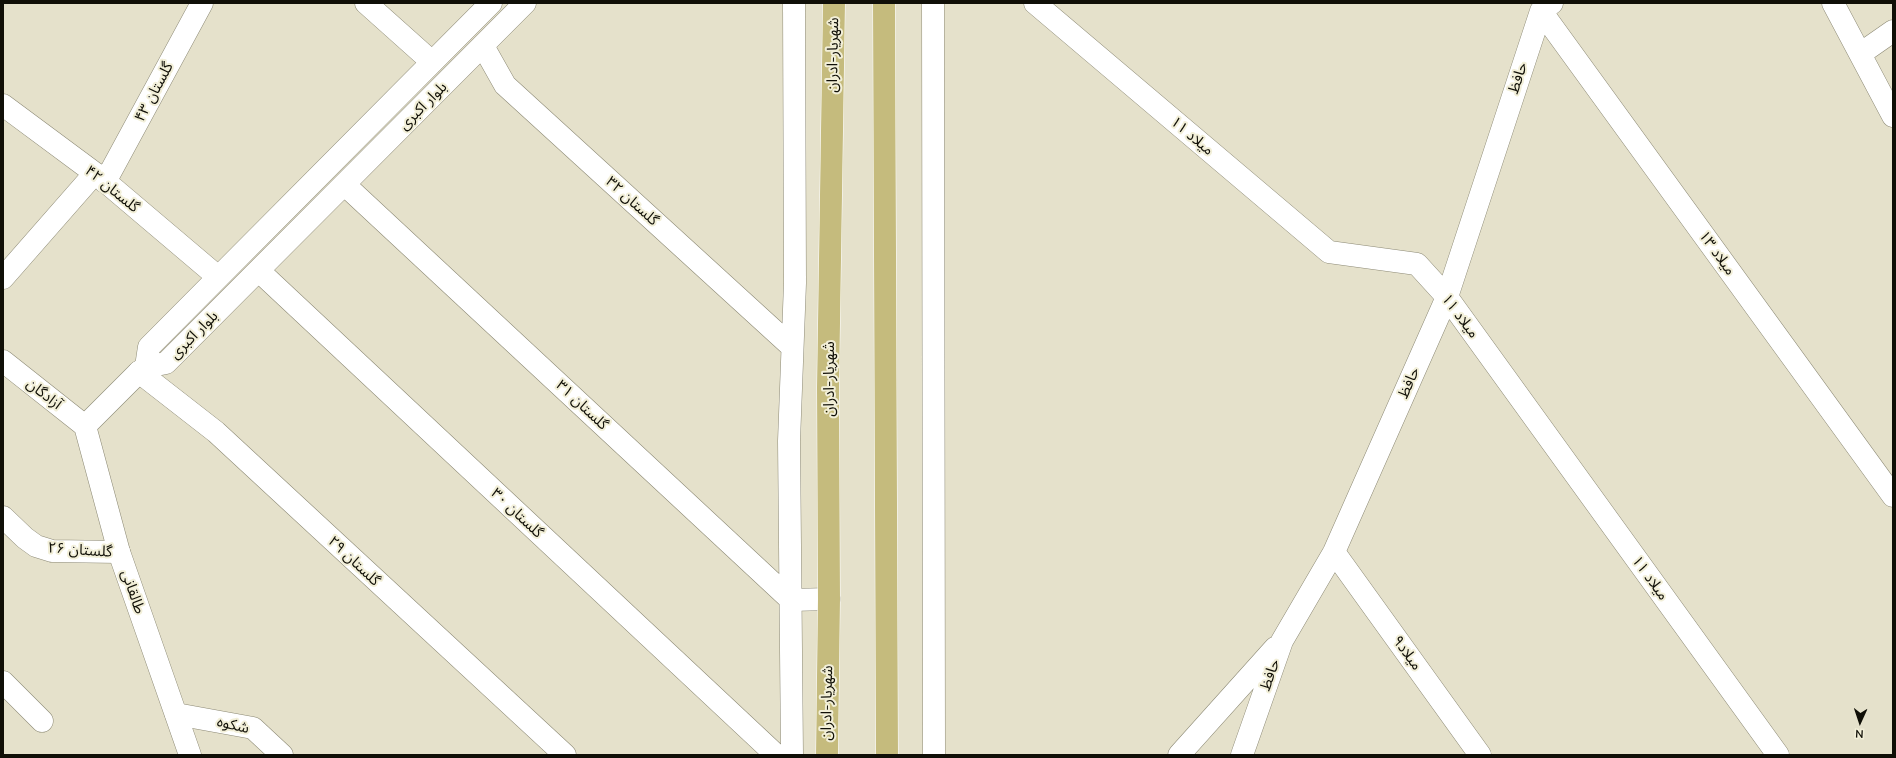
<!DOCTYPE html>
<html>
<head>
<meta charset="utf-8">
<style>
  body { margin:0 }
  #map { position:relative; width:1896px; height:758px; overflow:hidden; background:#e5e1cb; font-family:Mulish,sans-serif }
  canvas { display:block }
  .frame { position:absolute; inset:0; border:4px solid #100f07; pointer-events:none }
  .north { position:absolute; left:1840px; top:702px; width:40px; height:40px; -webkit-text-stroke:3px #f2efd8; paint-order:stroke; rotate:183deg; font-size:11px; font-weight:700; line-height:16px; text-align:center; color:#100f07 }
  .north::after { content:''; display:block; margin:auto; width:14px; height:18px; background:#100f07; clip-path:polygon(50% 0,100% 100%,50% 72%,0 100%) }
</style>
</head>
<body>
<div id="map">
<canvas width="1896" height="758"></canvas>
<div class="frame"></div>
<div class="north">N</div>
</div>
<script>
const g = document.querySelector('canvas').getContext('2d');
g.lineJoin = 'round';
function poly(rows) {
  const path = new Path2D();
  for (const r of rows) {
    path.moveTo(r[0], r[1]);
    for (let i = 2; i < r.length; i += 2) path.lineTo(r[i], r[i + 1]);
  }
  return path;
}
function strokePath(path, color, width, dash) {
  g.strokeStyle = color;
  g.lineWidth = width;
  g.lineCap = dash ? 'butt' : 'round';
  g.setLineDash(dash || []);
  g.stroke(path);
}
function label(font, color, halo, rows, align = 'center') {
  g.font = font + ' Mulish,"Noto Sans Arabic",sans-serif';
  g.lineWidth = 4;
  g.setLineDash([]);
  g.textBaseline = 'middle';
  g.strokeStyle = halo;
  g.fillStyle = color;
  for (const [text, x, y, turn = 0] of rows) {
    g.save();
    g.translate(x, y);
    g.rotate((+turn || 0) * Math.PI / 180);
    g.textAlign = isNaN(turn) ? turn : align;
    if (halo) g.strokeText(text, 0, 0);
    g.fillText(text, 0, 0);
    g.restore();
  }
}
const minor = poly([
  [366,3,432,62],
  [1035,3,1329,252,1417,264,1447,297,1778,755],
  [1833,3,1893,116],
  [1541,11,1893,496],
  [483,46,505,85,792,347],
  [1860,54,1893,31],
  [3,105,100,177,218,277],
  [105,182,202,3],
  [345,185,791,600,829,599],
  [259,271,776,755],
  [3,278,95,173],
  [139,372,216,432,565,755],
  [3,517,25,538,36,546,52,551,119,552],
  [1334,552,1480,755],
  [3,682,42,721],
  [176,714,253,728,282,755],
  [792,755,789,441,795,283,794,3],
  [1179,755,1275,648],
  [1242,755,1282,641,1334,552,1447,297,1541,11,1552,3]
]);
const tertiary = poly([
  [933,3,934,755],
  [3,361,85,426],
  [146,367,149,347,491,3],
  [85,426,139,372,146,367,166,363,525,3],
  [85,426,119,552,190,755]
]);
const primary = poly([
  [884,3,887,755],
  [827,755,829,599,828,387,834,3]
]);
strokePath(minor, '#8c8975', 23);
strokePath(tertiary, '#8c8975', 23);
strokePath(primary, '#fff', 23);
strokePath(minor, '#fff', 22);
strokePath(tertiary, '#fff', 22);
strokePath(primary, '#c5bb7d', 22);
label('15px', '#100f07', '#f2efd8', [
  ["شهریار-ادران",833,55,-89],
  ["حافظ",1518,78,-72],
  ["گلستان ۴۳",154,92,-62],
  ["بلوار اکبری",423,106,-45],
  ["میلاد ۱۱",1192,136,40],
  ["گلستان ۴۲",112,189,39],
  ["گلستان ۳۲",632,201,42],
  ["میلاد ۱۳",1717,253,54],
  ["میلاد ۱۱",1460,316,53],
  ["بلوار اکبری",194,335,-45],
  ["شهریار-ادران",829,379,-90],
  ["حافظ",1409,383,-66],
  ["آزادگان",44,394,38],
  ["گلستان ۳۱",582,405,43],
  ["گلستان ۳۰",517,513,43],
  ["گلستان ۲۶",80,550,4],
  ["گلستان ۲۹",354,561,43],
  ["میلاد ۱۱",1650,578,54],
  ["طالقانی",133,592,71],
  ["میلاد۹",1407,653,54],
  ["حافظ",1270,675,-71],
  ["شهریار-ادران",827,703,-89],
  ["شکوه",233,725,13]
]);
</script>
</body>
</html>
